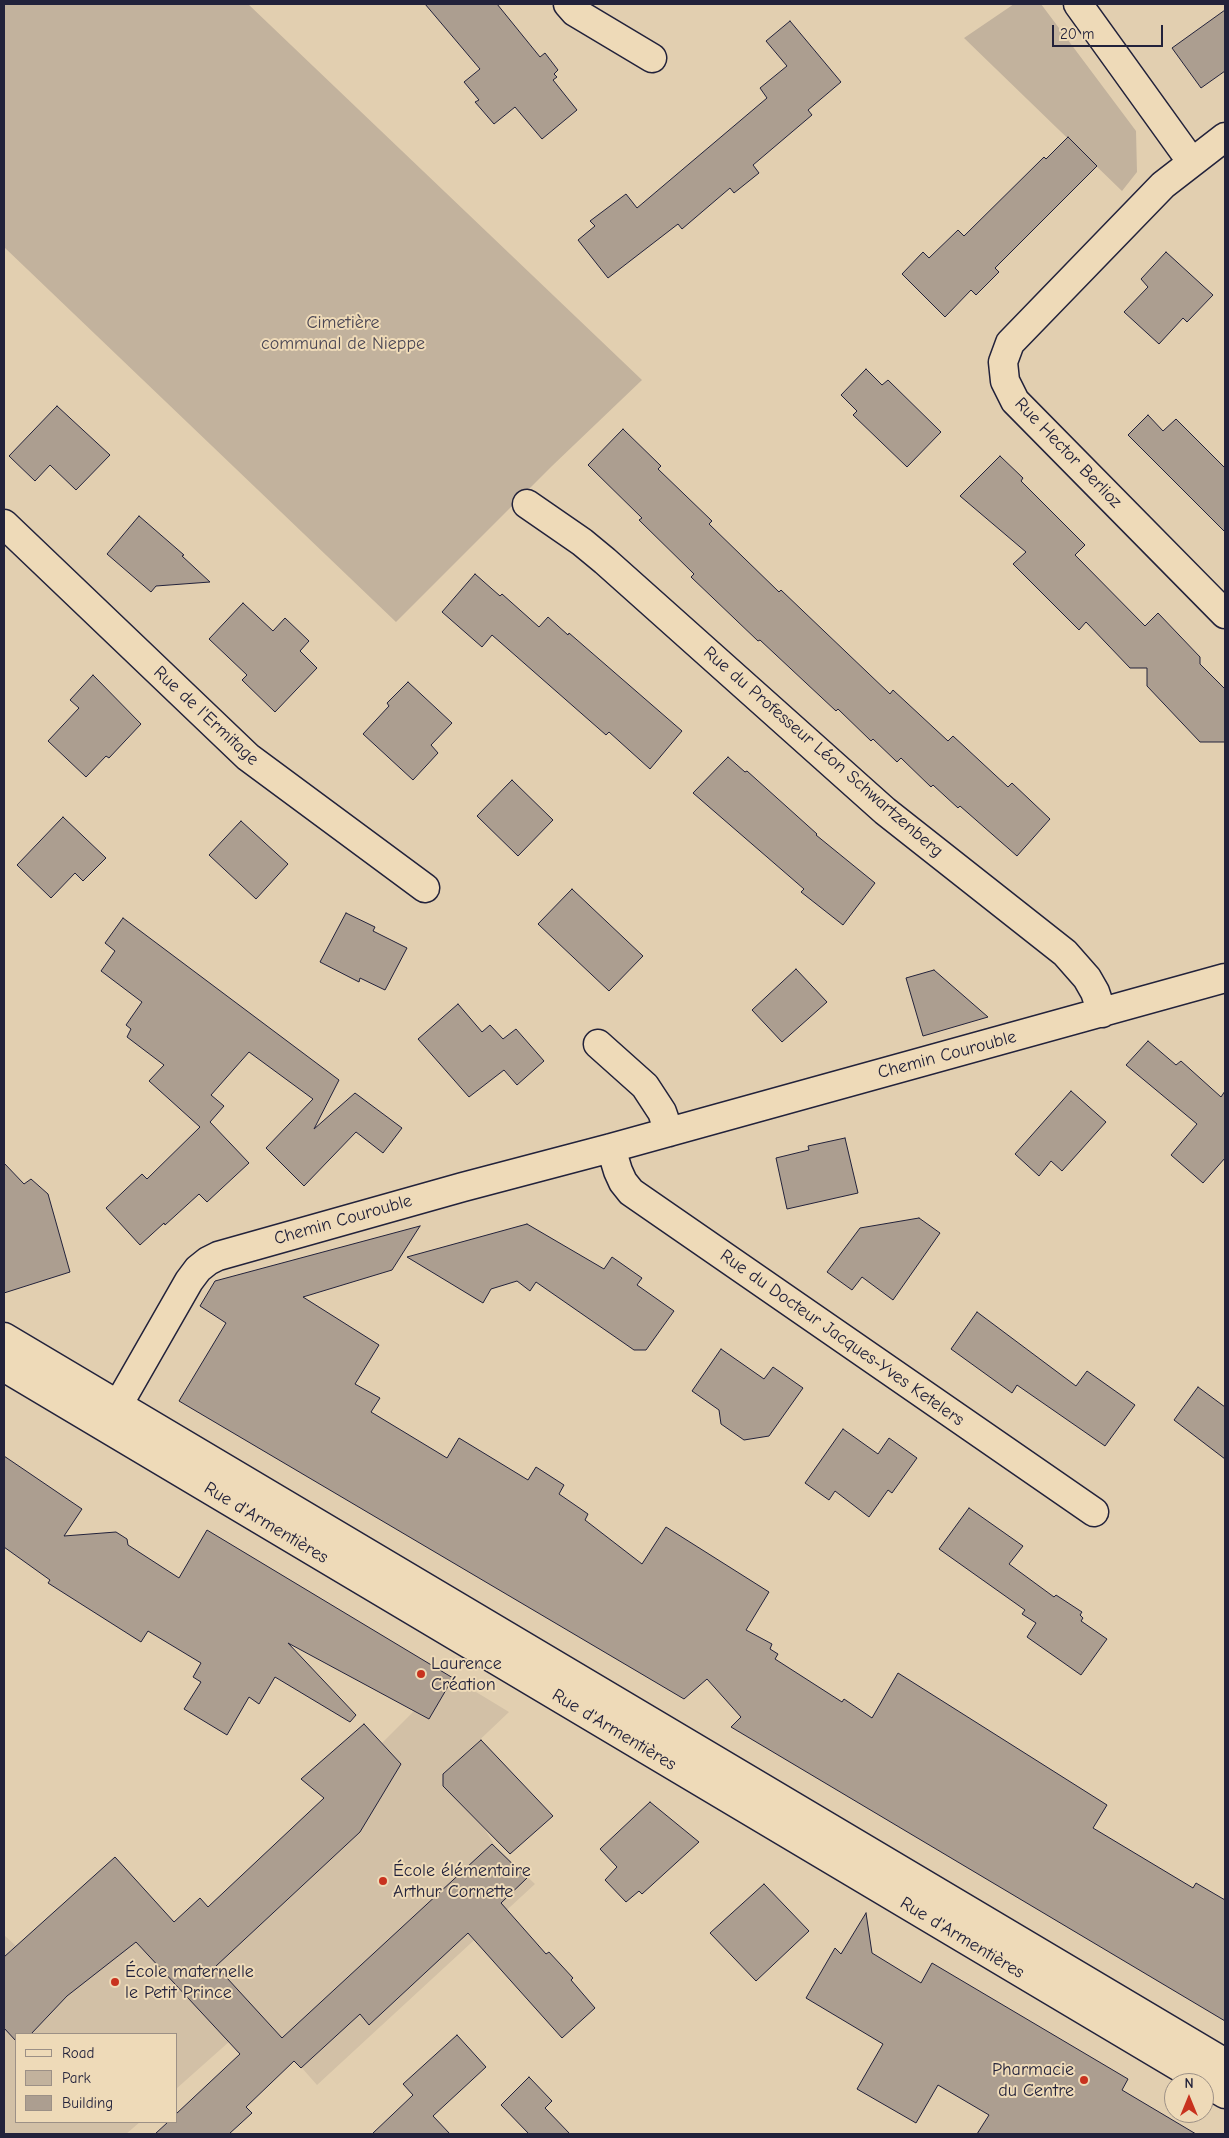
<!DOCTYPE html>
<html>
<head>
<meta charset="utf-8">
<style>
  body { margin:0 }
  #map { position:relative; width:1229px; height:2138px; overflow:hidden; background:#e2cfb0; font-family:"Comic Neue",sans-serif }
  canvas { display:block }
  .frame { position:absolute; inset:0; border:5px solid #22223b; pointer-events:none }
  .legend { position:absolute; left:15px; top:2033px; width:162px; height:90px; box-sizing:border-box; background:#eedab8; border:1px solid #9c9086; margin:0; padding:6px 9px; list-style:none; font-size:15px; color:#22223b }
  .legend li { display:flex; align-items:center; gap:10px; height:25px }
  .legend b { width:25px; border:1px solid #9c9086 }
  .north { position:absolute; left:1164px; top:2073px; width:50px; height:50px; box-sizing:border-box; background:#eedab8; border:1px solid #9c9086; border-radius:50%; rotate:0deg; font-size:14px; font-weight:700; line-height:20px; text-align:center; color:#22223b }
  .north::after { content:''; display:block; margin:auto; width:18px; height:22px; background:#c8321e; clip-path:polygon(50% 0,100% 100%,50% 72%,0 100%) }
  .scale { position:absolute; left:1052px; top:25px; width:111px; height:22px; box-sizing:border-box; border:2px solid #22223b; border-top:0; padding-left:6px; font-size:15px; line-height:18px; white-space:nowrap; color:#22223b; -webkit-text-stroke:4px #eedab8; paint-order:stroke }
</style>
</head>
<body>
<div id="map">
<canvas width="1229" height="2138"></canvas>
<div class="frame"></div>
<ul class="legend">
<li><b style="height:6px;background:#eedab8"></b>Road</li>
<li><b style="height:14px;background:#c2b29d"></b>Park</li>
<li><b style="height:14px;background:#ac9e90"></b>Building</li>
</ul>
<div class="north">N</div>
<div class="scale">20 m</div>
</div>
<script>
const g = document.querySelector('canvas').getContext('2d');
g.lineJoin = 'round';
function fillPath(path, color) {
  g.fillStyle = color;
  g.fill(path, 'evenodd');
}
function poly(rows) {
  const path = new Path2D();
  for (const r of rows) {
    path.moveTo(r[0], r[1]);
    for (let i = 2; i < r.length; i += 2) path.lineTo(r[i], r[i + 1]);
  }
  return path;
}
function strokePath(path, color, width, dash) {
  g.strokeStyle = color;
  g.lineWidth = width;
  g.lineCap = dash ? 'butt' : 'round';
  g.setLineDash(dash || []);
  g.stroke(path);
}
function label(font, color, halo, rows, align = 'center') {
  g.font = font + ' "Comic Neue",sans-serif';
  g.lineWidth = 4;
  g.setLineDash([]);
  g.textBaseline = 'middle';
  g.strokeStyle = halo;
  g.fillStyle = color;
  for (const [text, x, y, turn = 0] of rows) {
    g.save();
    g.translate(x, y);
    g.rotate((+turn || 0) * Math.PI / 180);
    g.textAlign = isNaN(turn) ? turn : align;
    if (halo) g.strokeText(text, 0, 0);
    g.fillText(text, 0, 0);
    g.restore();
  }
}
fillPath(poly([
  [453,1678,509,1712,448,1770,456,1799,484,1828,495,1846,535,1884,317,2085,257,2017,176,2089,176,2034,16,2034,16,2122,140,2122,126,2134,4,2134,4,1935,16,1946,115,1857,174,1922,200,1898,208,1907,382,1743,414,1711,429,1718]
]), '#d2c0a6');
fillPath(poly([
  [4,4,248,4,642,380,552,466,396,622,4,247],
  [1014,4,1041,4,1136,131,1137,172,1122,191,964,38]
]), '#c2b29d');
const building = poly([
  [425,4,497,4,540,57,545,53,558,70,554,74,557,77,553,80,577,110,542,139,515,107,494,124,475,102,479,100,464,82,480,69,425,4],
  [1225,10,1225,71,1201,88,1172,48,1225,10],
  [790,21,841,82,808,110,812,115,753,165,759,173,734,193,730,188,682,229,678,224,608,278,578,240,595,226,590,221,626,194,637,208,767,98,760,88,787,66,766,41,790,21],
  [1068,137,1097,166,995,268,999,272,976,295,971,290,945,317,902,274,923,252,929,258,958,230,964,236,1044,157,1046,159,1068,137],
  [1166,252,1213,295,1187,322,1183,318,1159,344,1124,312,1148,287,1141,279,1166,252],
  [866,369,882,385,888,380,941,432,907,467,853,415,857,411,841,395,866,369],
  [57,406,110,455,76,490,50,465,35,481,9,456,57,406],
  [1148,415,1163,431,1176,419,1225,468,1225,532,1128,435,1148,415],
  [623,429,661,466,658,469,712,521,709,524,779,592,781,590,890,694,893,690,948,741,953,736,1008,787,1012,783,1050,819,1017,856,960,806,958,808,933,785,931,787,901,758,897,762,873,739,871,741,838,709,836,711,760,640,758,641,691,577,694,574,639,520,642,518,588,465,623,429],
  [1000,456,1023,478,1021,481,1085,545,1075,555,1145,626,1158,613,1200,657,1200,664,1225,689,1225,742,1200,742,1147,686,1147,668,1130,668,1086,622,1079,630,1013,564,1026,552,960,496,1000,456],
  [139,516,184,555,182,556,210,582,156,586,151,592,107,554,139,516],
  [475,574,500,596,502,594,539,627,548,617,568,635,569,633,682,731,650,769,609,732,606,735,492,635,482,647,442,612,475,574],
  [243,603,273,631,285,618,309,641,300,651,317,668,275,712,242,680,247,675,209,639,243,603],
  [93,675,141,724,109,758,106,756,86,777,48,741,79,708,70,700,93,675],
  [408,682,452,723,431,745,438,753,413,780,363,734,389,706,387,703,408,682],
  [728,757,745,772,747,771,817,834,816,835,875,883,843,925,801,892,804,889,693,793,728,757],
  [512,780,553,820,518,856,477,816,512,780],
  [63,817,106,858,83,881,75,873,51,898,17,865,63,817],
  [241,821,288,864,256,899,209,855,241,821],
  [572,889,643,956,609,991,538,924,572,889],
  [346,913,375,927,373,931,407,948,385,990,360,978,359,982,320,962,346,913],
  [123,918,339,1080,314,1129,355,1093,402,1128,383,1153,356,1132,304,1186,266,1148,313,1099,249,1052,211,1095,224,1106,210,1122,249,1163,207,1202,199,1194,165,1225,164,1223,140,1245,106,1208,142,1174,147,1179,200,1127,149,1081,164,1065,127,1037,131,1029,126,1025,142,1002,101,971,115,951,105,943,123,918],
  [796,969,827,1002,782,1042,752,1010,796,969],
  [934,970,988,1017,923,1036,906,978,934,970],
  [458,1004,482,1032,490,1025,503,1039,516,1029,544,1061,517,1085,504,1070,469,1097,418,1039,458,1004],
  [1148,1041,1176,1065,1181,1061,1221,1097,1225,1091,1225,1158,1203,1183,1171,1155,1197,1124,1126,1065,1148,1041],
  [1071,1091,1106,1122,1062,1171,1051,1161,1039,1176,1015,1154,1071,1091],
  [845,1138,858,1193,787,1209,776,1158,809,1150,808,1146,845,1138],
  [4,1163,24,1184,31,1179,48,1194,70,1272,4,1293,4,1163],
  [919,1218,940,1233,893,1300,862,1277,852,1290,827,1272,860,1228,919,1218],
  [527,1224,604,1269,612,1257,642,1278,637,1285,674,1311,646,1350,634,1350,536,1282,530,1291,517,1281,491,1289,483,1303,407,1257,527,1224],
  [420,1226,392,1270,303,1297,379,1345,355,1384,380,1398,371,1412,447,1458,459,1438,528,1480,536,1467,564,1485,559,1494,588,1514,585,1520,642,1564,666,1527,769,1592,746,1630,772,1644,770,1649,778,1654,775,1659,842,1702,844,1699,872,1718,898,1673,1107,1805,1093,1828,1193,1888,1196,1883,1225,1900,1225,2021,731,1727,741,1717,707,1679,684,1699,179,1401,226,1323,200,1306,215,1281,420,1226],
  [977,1312,1076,1386,1087,1371,1135,1405,1105,1446,1017,1385,1012,1393,951,1349,977,1312],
  [721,1349,764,1379,773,1367,803,1388,769,1436,744,1440,721,1424,719,1410,692,1391,721,1349],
  [1198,1387,1225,1407,1225,1459,1174,1420,1198,1387],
  [843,1429,878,1454,889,1438,917,1458,892,1493,888,1490,869,1517,835,1491,829,1500,805,1483,843,1429],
  [4,1456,82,1509,64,1536,116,1532,127,1539,128,1545,179,1578,207,1530,453,1678,429,1719,288,1643,356,1715,350,1722,275,1677,259,1704,249,1697,227,1735,184,1709,201,1682,193,1677,201,1663,148,1631,141,1642,48,1583,50,1580,4,1547,4,1456],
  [969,1508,1023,1546,1009,1564,1054,1597,1056,1595,1082,1612,1080,1615,1083,1618,1081,1621,1107,1639,1081,1675,1027,1637,1036,1623,1022,1614,1025,1610,939,1549,969,1508],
  [364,1724,401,1764,360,1832,216,1966,282,2038,492,1844,527,1878,501,1903,546,1954,549,1952,573,1978,571,1980,595,2008,562,2038,468,1933,369,2025,360,2014,301,2068,294,2061,246,2107,252,2113,229,2134,155,2134,168,2122,176,2122,176,2114,240,2054,136,1942,67,1996,31,2034,16,2034,16,2041,4,2028,4,1957,115,1857,174,1922,200,1898,208,1907,324,1798,301,1779,364,1724],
  [481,1740,553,1816,510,1854,443,1786,443,1774,481,1740],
  [650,1802,699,1842,642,1894,639,1891,626,1902,605,1880,617,1867,600,1849,650,1802],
  [764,1884,809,1931,756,1981,710,1933,764,1884],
  [866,1913,872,1953,921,1983,932,1963,1128,2079,1122,2090,1196,2134,977,2134,989,2115,938,2085,916,2123,857,2089,883,2044,806,1998,835,1948,841,1954,866,1913],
  [457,2035,486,2067,433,2116,450,2134,372,2134,413,2095,403,2084,457,2035],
  [529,2077,552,2101,545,2108,570,2134,529,2134,501,2105,529,2077]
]);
fillPath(building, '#ac9e90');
strokePath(building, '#22223b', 1);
const street = poly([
  [568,4,575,12,652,58],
  [1078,4,1191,161],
  [1225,137,1163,185,1010,343,1003,362,1005,381,1015,401,1225,614],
  [527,504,582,542,605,561,885,811,1065,953,1087,978,1095,992,1102,1013],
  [4,524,248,757,425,888],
  [598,1044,645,1086,662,1112,669,1132],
  [611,1148,618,1171,623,1182,631,1192,1094,1512],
  [106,1426,189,1281,198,1269,208,1261,218,1256,463,1187,611,1148,1225,978]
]);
const secondary = poly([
  [4,1337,1225,2063],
  [4,1367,1225,2094]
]);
strokePath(street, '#22223b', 31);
strokePath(secondary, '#22223b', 31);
strokePath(street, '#eedab8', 28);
strokePath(secondary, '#eedab8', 28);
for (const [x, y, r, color] of [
  [421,1674,5,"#c8321e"],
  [383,1881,5,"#c8321e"],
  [115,1982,5,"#c8321e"],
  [1084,2080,5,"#c8321e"]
]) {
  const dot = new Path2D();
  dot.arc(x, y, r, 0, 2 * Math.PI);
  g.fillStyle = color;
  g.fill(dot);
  strokePath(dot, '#eedab8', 2);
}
label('18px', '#4a4654', '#eedab8', [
  ["Cimetière",343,323],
  ["communal de Nieppe",343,344]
]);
label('18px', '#22223b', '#eedab8', [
  ["Rue Hector Berlioz",1068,453,46],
  ["Rue de l'Ermitage",206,716,43],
  ["Rue du Professeur Léon Schwartzenberg",823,752,41],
  ["Chemin Courouble",947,1055,-15],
  ["Chemin Courouble",343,1220,-16],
  ["Rue du Docteur Jacques-Yves Ketelers",842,1338,35],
  ["Rue d'Armentières",266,1523,31],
  ["Rue d'Armentières",614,1730,31],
  ["Rue d'Armentières",962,1938,31]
]);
label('18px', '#22223b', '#eedab8', [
  ["Laurence",431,1664],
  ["Création",431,1685],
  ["École élémentaire",393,1871],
  ["Arthur Cornette",393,1892],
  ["École maternelle",125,1972],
  ["le Petit Prince",125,1993],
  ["Pharmacie",1074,2070,"right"],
  ["du Centre",1074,2091,"right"]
], 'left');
</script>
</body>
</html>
